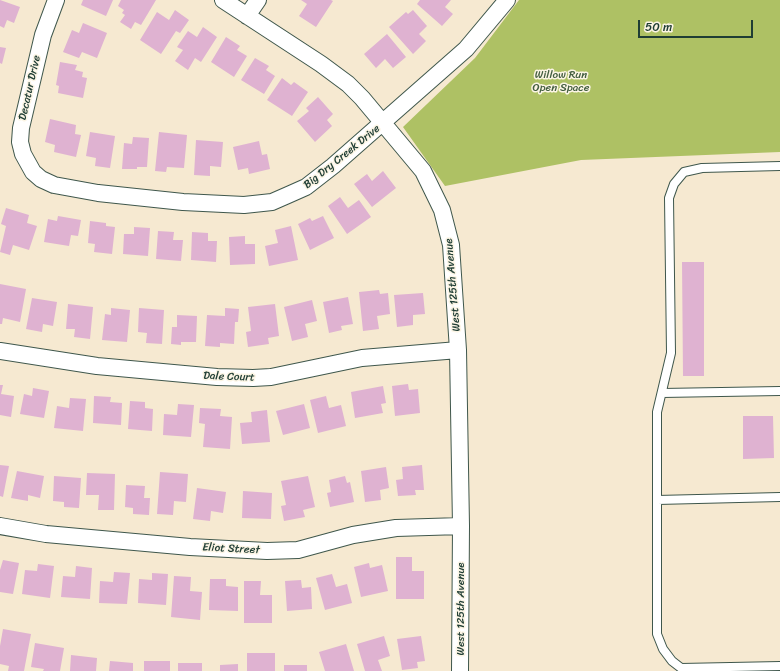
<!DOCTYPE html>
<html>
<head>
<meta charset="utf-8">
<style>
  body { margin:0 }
  #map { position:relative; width:780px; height:671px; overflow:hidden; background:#f6e9d1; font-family:Sriracha,sans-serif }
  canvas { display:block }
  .scale { position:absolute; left:638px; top:20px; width:115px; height:18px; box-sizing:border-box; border:2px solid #1f3d34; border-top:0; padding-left:5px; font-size:12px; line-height:14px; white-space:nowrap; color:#1f3d34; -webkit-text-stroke:3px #fcf5e5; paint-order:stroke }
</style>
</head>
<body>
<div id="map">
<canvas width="780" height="671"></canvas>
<div class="scale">50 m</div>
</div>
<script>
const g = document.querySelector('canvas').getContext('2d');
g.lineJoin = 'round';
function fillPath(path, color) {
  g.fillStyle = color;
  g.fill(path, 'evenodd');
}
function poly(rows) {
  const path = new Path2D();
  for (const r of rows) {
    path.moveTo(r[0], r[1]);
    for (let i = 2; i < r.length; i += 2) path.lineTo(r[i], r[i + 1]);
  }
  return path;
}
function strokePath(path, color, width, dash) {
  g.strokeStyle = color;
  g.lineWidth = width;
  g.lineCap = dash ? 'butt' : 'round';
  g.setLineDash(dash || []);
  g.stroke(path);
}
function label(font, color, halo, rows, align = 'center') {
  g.font = font + ' Sriracha,sans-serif';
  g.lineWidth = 3;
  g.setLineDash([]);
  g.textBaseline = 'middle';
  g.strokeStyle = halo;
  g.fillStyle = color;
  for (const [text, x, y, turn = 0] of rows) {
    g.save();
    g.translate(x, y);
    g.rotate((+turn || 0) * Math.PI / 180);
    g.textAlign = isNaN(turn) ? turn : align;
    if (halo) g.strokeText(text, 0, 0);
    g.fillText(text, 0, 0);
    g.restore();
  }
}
fillPath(poly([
  [519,0,780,0,780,152,581,160,445,186,403,127,475,58]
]), '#aec164');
fillPath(poly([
  [0,0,20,7,14,23,7,20,4,28,0,26],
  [83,0,113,0,106,16,81,5],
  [121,0,156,0,141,25,135,22,131,29,120,22,125,15,122,13,124,10,118,6],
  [301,0,331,0,333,1,316,27,299,16,307,4],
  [420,0,451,0,445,7,453,14,442,26,417,4],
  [175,10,189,20,180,33,176,31,161,54,140,40,157,12,169,20],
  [413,10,427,26,419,34,426,41,413,54,389,27,406,12,408,14],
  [83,23,107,33,97,58,82,52,79,58,63,52,72,30,79,33],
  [203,27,217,37,201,62,195,58,188,70,175,61,183,50,177,47,188,31,197,37],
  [387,34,406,57,393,68,385,59,376,68,364,54],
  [226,37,240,46,237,50,247,56,234,77,211,62],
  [0,47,6,48,2,64,0,63],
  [255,58,269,66,266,70,275,76,264,94,241,80],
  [60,62,77,65,75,70,83,72,82,77,87,78,83,98,58,93,59,86,56,85],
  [282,78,291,85,294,82,308,92,292,116,267,100],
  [318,97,333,114,327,120,332,126,315,142,297,121,309,111,306,108],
  [50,119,76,125,75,134,81,135,76,157,54,152,55,145,45,142],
  [90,132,115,136,110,168,95,166,96,158,86,156],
  [159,132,187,135,184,168,167,167,166,172,155,171],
  [133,137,149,138,147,167,137,167,137,169,122,169,124,143,132,144],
  [196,140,223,142,221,167,210,166,210,176,194,175],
  [259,141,262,155,267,154,270,169,249,174,248,168,238,170,233,147],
  [383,171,396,188,372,207,354,184,367,174,372,181],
  [340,197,348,208,359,200,371,217,347,234,328,206],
  [6,208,29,215,27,223,37,226,29,250,13,245,10,255,0,252,6,226,1,224],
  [58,216,81,220,78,236,71,235,69,246,44,242,48,219,57,221],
  [323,216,334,238,310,250,298,224,310,218,312,221],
  [90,221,106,223,106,226,115,227,112,254,94,252,95,244,88,243],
  [291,226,298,260,269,266,265,246,278,243,275,230],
  [134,227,150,228,148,256,123,254,124,234,134,234],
  [158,231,174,232,173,240,183,240,181,261,156,259],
  [192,232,208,233,208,241,217,241,216,262,191,260],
  [245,236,245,244,255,244,255,264,230,265,229,237],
  [682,262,704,262,704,376,683,376],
  [0,284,26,289,20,322,3,318,2,324,0,324],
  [379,290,380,294,388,293,390,314,377,316,379,329,363,331,359,292],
  [423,293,425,314,413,315,413,325,397,327,394,295],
  [348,297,353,324,341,326,342,330,329,333,323,302],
  [32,298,57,302,53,326,43,324,42,332,26,329],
  [312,300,317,321,305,324,308,337,292,341,284,307],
  [68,304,93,307,90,339,74,337,75,329,66,329],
  [275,304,279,336,268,338,269,344,248,347,246,332,251,331,248,307],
  [111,308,130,310,127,342,102,340,105,314,111,315],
  [139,308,164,310,162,344,146,343,147,333,138,332],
  [225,308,239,309,238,322,235,322,234,344,220,343,220,347,205,346,207,315,225,316],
  [177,315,197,316,196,342,181,342,181,345,171,344,172,327,177,327],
  [408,384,409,390,418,389,420,413,395,416,392,386],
  [0,385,3,385,1,394,14,396,11,417,0,415],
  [383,386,386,403,381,404,383,413,355,418,351,392],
  [33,388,49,391,44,418,20,414,24,394,32,396],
  [94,396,111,397,110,402,122,403,121,425,93,423],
  [326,396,329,408,341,405,346,426,318,433,310,400],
  [70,398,86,399,83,431,54,428,57,406,69,408],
  [130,401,145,402,145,408,153,409,152,431,128,429],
  [178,404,194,405,191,437,163,435,164,414,177,415],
  [304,404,310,428,283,435,276,411],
  [200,408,221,409,220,416,232,417,230,449,203,447,205,424,199,423],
  [267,410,270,442,242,444,240,423,252,422,251,412],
  [743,416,773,416,774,458,743,459],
  [0,465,9,466,3,497,0,496],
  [422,465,424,490,415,490,416,495,398,496,396,480,403,479,402,467],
  [386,467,389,488,380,490,381,500,365,502,361,471],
  [17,471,44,476,40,498,28,495,28,501,11,498],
  [160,472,188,474,186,502,174,501,173,515,157,514],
  [87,473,115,474,114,510,98,510,99,495,86,495],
  [54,476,81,478,79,508,64,507,64,502,53,501],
  [308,476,315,507,303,510,305,517,284,521,281,506,286,505,281,481],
  [345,476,347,483,350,482,354,502,330,507,327,493,331,492,329,480],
  [126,485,145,486,144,498,150,498,149,515,133,514,133,508,125,507],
  [197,488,226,492,223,513,211,511,210,521,193,519],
  [243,491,272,493,271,519,242,518],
  [396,557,412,557,412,571,424,571,424,599,396,599],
  [3,560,19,563,13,594,0,592,0,570],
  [369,563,370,568,382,565,388,591,361,597,354,567],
  [38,564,54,566,50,598,22,594,25,570,37,571],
  [76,566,92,568,90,599,61,597,63,576,75,577],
  [114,572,130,573,127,604,99,603,100,581,113,582],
  [152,573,168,574,166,605,138,603,139,579,152,580],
  [332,574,336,587,347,584,352,603,325,610,316,578],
  [174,576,191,577,190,591,202,592,200,620,171,617],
  [210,579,226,579,226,586,238,587,238,611,209,610],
  [301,580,302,588,311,587,312,609,287,611,285,581],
  [244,581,261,581,260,595,272,595,272,623,244,623],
  [3,629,31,634,24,671,8,671,9,666,0,664,0,646],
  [384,636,390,656,378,660,382,671,365,671,357,644],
  [421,636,425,661,417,662,418,668,402,670,397,639],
  [35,643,64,648,60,671,43,671,44,669,31,667],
  [346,644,354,671,325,671,319,652],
  [247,653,275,653,275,671,247,671],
  [71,655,97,658,96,671,70,671],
  [110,661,133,663,133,671,109,671],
  [144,661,170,661,170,671,144,671],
  [178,663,202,663,202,671,178,671],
  [238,664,238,671,220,671,220,665],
  [284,665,307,665,307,671,284,671]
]), '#dfb2d1');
const lane = poly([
  [780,166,702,168,684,172,674,184,669,198,671,353,657,412,657,634,663,649,672,661,681,668,780,666],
  [662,393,780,391],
  [657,500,780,497]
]);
const street = poly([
  [56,0,43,35,21,128,20,142,23,154,33,172,41,179,54,185,98,193,183,202,244,205,272,202,288,195,306,187,333,166,466,49,507,0],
  [223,0,321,64,348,84,362,98,423,171,442,210,451,245,458,350,461,526,460,671],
  [247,16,258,0],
  [0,351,97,366,217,377,253,378,271,377,362,358,458,350],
  [0,526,46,534,190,547,267,551,298,550,353,535,396,528,461,526]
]);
strokePath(lane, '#3f574c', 10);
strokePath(street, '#3f574c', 18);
strokePath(lane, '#fff', 8);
strokePath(street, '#fff', 16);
label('11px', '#435e40', '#fcf5e5', [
  ["Willow Run",561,75],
  ["Open Space",561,88]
]);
label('11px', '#1f3d34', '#fcf5e5', [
  ["Decatur Drive",30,88,-77],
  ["Big Dry Creek Drive",342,157,-39],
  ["West 125th Avenue",453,285,-95],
  ["Dale Court",229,377,2],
  ["Eliot Street",231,549,3],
  ["West 125th Avenue",461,609,-90]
]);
</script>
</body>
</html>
